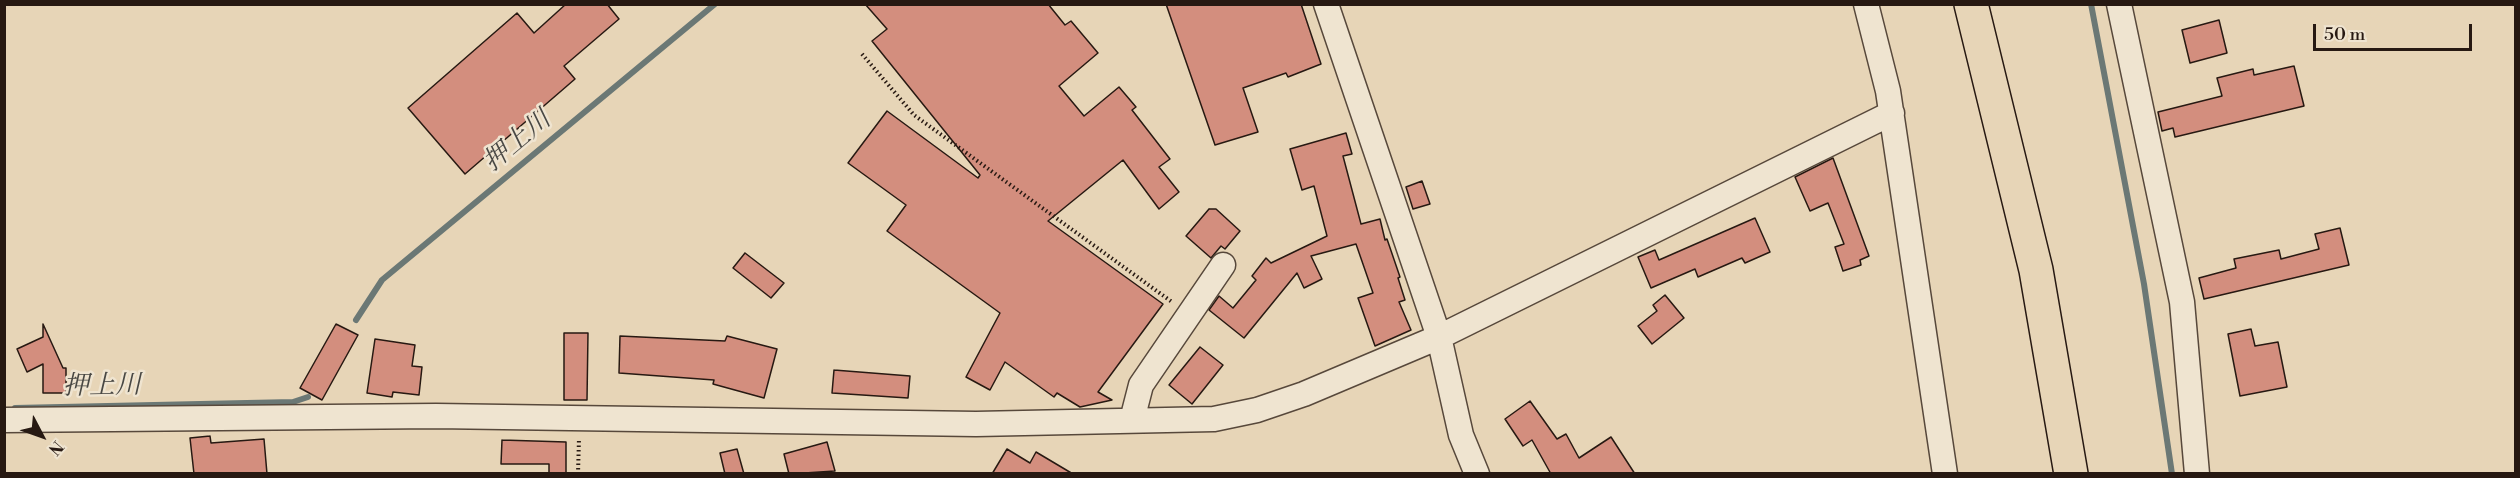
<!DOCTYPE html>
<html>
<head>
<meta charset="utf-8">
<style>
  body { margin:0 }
  #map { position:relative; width:2520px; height:478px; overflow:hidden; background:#e7d5b7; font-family:"Libre Bodoni",serif }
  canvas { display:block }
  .frame { position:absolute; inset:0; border:6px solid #271912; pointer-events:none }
  .north { position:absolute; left:12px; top:406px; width:60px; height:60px; -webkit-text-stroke:4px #efe4d0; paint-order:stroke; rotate:131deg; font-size:16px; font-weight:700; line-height:24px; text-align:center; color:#271912 }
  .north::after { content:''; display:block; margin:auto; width:21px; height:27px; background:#271912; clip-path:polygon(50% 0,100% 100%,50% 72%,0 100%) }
  .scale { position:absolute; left:2313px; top:24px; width:159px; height:27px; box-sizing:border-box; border:3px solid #271912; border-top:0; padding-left:8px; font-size:18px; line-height:21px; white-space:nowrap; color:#271912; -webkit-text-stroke:4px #efe4d0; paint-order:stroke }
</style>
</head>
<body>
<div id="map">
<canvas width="2520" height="478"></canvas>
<div class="frame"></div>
<div class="north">N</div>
<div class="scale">50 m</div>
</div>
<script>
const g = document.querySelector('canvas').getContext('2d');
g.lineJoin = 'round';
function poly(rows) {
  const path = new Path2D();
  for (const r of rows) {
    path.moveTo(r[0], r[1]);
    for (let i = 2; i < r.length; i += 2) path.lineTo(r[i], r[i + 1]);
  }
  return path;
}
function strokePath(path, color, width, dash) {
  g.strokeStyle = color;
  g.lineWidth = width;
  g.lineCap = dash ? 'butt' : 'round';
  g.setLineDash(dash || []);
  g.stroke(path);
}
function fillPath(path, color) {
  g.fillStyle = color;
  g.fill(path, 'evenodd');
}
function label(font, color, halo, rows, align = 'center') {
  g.font = font + ' "Libre Bodoni","Noto Serif JP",serif';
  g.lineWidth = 5;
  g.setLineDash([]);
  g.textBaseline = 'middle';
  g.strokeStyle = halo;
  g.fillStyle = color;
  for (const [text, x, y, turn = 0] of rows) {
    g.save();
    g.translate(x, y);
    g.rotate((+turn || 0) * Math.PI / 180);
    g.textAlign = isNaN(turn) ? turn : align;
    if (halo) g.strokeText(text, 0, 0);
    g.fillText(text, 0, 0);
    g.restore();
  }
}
strokePath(poly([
  [2091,4,2144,284,2172,474],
  [356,320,382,280,715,4],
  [15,408,293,402,308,397]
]), '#6b7875', 6);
const building = poly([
  [566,4,607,4,619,19,564,66,575,79,465,174,408,108,517,13,534,33,566,4],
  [865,4,1048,4,1065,25,1071,21,1098,53,1059,86,1084,116,1119,87,1136,107,1132,110,1170,159,1159,167,1179,192,1159,209,1123,160,1048,221,1163,304,1098,392,1112,400,1080,407,1057,393,1054,397,1005,362,990,390,966,377,1000,313,887,231,906,205,848,163,887,111,978,178,980,175,872,41,887,29,865,4],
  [1166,4,1301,4,1321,64,1288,77,1286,73,1243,88,1258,132,1215,145,1166,4],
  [2219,20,2227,53,2190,63,2182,30,2219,20],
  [2294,66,2304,106,2175,137,2173,128,2162,131,2158,112,2222,96,2217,78,2253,69,2254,75,2294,66],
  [1346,133,1352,154,1343,156,1361,224,1380,219,1385,240,1387,239,1400,277,1398,278,1405,300,1399,302,1411,330,1375,346,1358,298,1373,293,1356,244,1311,256,1322,279,1304,288,1297,273,1244,338,1209,310,1219,296,1233,308,1256,280,1252,276,1266,258,1271,263,1327,236,1314,186,1302,190,1290,149,1346,133],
  [1833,158,1869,256,1860,260,1861,265,1843,271,1835,247,1844,244,1828,203,1810,211,1795,177,1833,158],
  [1422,181,1430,204,1413,209,1406,187,1422,181],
  [1209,209,1216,209,1240,231,1225,249,1221,246,1211,258,1186,236,1209,209],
  [1755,218,1770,252,1745,263,1742,258,1698,277,1695,269,1651,288,1638,257,1655,250,1659,260,1755,218],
  [2340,228,2349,265,2204,299,2199,278,2236,268,2234,259,2279,250,2281,259,2319,249,2315,234,2340,228],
  [745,253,784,283,771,298,733,268,745,253],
  [1665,295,1684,318,1652,344,1638,326,1657,311,1653,305,1665,295],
  [43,324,63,368,66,368,66,393,43,393,43,364,27,372,17,349,43,337,43,324],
  [336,324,358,335,322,400,300,388,336,324],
  [2251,329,2255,346,2278,342,2287,387,2240,396,2228,334,2251,329],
  [564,333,588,333,587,400,564,400,564,333],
  [620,336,725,341,727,336,777,349,764,398,713,384,714,380,619,373,620,336],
  [375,339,415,345,412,366,422,367,419,395,393,392,392,397,367,393,375,339],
  [1200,347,1223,365,1192,404,1169,385,1200,347],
  [834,370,910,376,908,398,832,393,834,370],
  [1530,401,1557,439,1566,434,1579,458,1611,437,1635,474,1551,474,1532,440,1523,446,1505,419,1530,401],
  [210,436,211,443,264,439,267,474,194,474,190,438,210,436],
  [502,440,566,442,566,474,549,474,549,464,501,464,502,440],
  [827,442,835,471,789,474,784,454,827,442],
  [737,449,744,474,725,474,720,453,737,449],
  [1007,449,1030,463,1036,452,1073,474,992,474,1007,449]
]);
fillPath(building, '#d38e7e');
strokePath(building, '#271912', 1.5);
const minor = poly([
  [1326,4,1439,337,1461,435,1477,474],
  [1866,4,1888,91,1945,474],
  [2119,4,2182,302,2197,474],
  [4,420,436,416,976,424,1214,419,1257,410,1304,394,1439,337,1892,113],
  [1132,420,1141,385,1223,265]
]);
const highway = poly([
  [1971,4,2036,270,2071,474]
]);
strokePath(minor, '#57483b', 27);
strokePath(highway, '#271912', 36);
strokePath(poly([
  [862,54,914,115,1172,302],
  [578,474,579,438]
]), '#271912', 4, [1.5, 3]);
strokePath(minor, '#efe4d0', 24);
strokePath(highway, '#e7d5b7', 33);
label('italic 26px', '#494844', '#efe4d0', [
  ["押上川",518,142,-40],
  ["押上川",102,387,-1]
]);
</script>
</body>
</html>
